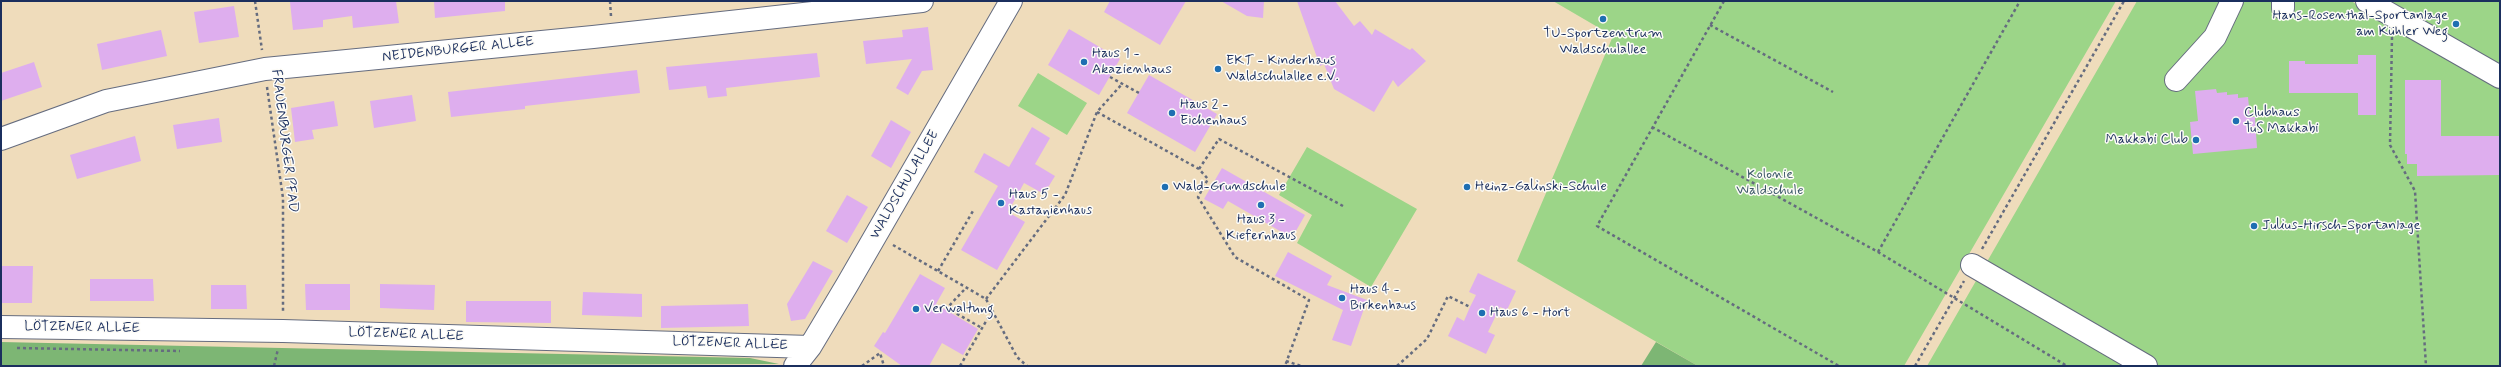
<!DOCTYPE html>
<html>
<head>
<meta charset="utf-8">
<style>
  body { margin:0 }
  #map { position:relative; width:2501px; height:367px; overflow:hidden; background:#efdcbb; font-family:Mynerve,sans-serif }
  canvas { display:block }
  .frame { position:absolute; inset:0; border:2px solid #1b2f5e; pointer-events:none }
</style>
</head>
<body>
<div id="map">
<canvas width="2501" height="367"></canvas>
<div class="frame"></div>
</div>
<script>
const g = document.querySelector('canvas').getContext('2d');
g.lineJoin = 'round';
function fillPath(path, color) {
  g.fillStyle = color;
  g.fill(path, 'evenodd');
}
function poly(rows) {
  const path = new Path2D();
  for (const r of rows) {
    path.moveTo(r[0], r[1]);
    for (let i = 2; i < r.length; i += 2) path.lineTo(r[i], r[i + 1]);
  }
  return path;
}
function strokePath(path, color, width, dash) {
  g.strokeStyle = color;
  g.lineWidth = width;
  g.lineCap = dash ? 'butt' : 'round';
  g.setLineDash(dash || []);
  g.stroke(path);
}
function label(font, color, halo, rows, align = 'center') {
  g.font = font + ' Mynerve,sans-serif';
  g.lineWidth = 3;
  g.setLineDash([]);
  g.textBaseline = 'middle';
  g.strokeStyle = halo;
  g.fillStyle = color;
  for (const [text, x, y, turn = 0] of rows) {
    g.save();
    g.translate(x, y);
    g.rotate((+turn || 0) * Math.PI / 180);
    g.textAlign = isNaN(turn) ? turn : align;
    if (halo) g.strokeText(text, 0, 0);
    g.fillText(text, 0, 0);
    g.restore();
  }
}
fillPath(poly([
  [1553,1,2116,1,1904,366,1698,366,1517,261,1613,36],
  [2137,1,2351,1,2500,86,2500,366,1927,366],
  [2388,1,2500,1,2500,65,2470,47],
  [1038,73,1087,103,1067,135,1018,106],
  [1307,147,1417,209,1371,287,1297,243,1312,215,1279,195]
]), '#9cd588');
fillPath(poly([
  [1,342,750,358,779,364,1,366],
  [1656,342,1698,366,1641,366]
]), '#7db674');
fillPath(poly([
  [396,1,399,23,353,28,352,16,323,20,323,27,293,30,290,2],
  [434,1,505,1,505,11,435,18],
  [1110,1,1186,1,1160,45,1104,12],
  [1221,1,1264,1,1263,18,1247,16],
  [1297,1,1335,1,1354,26,1360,21,1372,35,1375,29,1410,50,1412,48,1426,61,1398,87,1393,80,1374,112,1334,89,1324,64,1320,66],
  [234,6,239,37,199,43,194,12],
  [928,27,933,70,922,71,908,95,896,88,912,59,866,64,863,41,903,37,902,30],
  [1069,29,1120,59,1099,95,1048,65],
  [161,30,167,56,102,70,97,44],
  [817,53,820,77,726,88,727,96,708,98,706,86,669,90,666,67],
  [2358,55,2376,55,2376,115,2358,115,2358,93,2289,93,2289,61,2305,61,2305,64,2358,64],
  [34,62,42,87,1,101,1,73],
  [637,70,640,93,525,106,525,109,451,117,448,92],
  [1149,75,1217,114,1195,152,1127,113],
  [2405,80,2441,80,2441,136,2500,136,2500,175,2417,176,2417,164,2407,164,2407,154,2405,154],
  [2216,89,2217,93,2227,92,2227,95,2238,94,2238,98,2248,97,2250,117,2255,117,2257,148,2193,154,2190,122,2198,121,2195,91],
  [412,95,416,121,374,128,370,101],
  [334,101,338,126,312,130,314,139,295,142,291,108],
  [219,118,222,142,177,149,173,125],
  [891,120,911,132,891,168,871,156],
  [1032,127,1050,138,1035,164,1055,176,1044,194,1024,183,1008,212,1025,222,997,270,961,250,998,186,974,172,984,153,1009,167],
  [135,136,141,161,77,179,70,155],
  [1222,168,1305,215,1292,238,1228,201,1223,209,1204,199],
  [847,195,868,207,847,243,826,231],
  [1288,252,1332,276,1327,285,1367,300,1351,346,1332,340,1343,310,1275,276],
  [813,261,833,271,805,319,791,321,787,304],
  [1,266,33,266,32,303,1,303],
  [1478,273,1516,291,1507,310,1500,307,1488,332,1495,335,1486,354,1448,336,1457,317,1464,321,1470,307,1476,295,1469,292],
  [920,274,945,288,936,304,978,329,963,355,942,343,929,366,902,366,874,346,883,332,885,333],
  [90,279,153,279,154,301,90,301],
  [305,284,350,284,350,310,306,310],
  [380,284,435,285,434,310,380,308],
  [211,285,246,285,247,309,211,309],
  [583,292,642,294,642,317,582,315],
  [466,301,551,301,551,323,466,322],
  [748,304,749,326,661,328,661,306]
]), '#deaeee');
const minor = poly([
  [2367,1,2500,77],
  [2283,8,2283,1],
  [2176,80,2215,37,2232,1],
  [1,139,106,101,265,69,593,37,922,1],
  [1972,265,2146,366],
  [1,327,283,331,810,347],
  [795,366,810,347,847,285,1011,1]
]);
strokePath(minor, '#656c7f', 24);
strokePath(poly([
  [255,1,262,50],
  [610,1,611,16],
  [1724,1,1597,226,1839,366],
  [1710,25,1833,92],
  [2392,37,2390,145,2415,191,2426,366],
  [1110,77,1139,93],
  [267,87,283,198,283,313],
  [1097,112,1199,169,1208,179,1198,197,1235,257,1309,300,1285,366],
  [1652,127,1878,252,2067,366],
  [1199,169,1219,139,1343,206],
  [893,245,986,299,1017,357,1027,366],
  [1982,249,2124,1],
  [1878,252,2020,1],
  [938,271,973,211],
  [964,290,947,308,982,328],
  [986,299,1065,195,1097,112,1122,84],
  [17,348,180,351],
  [1286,361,1301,366],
  [274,366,278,349],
  [862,366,880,353,884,366],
  [960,366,992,311],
  [1397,366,1427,339,1448,296,1470,307],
  [1915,366,1964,281]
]), '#656c7f', 2.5, [3, 3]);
strokePath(minor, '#fff', 22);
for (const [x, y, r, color] of [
  [1603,19,4,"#1f6fb2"],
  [2456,24,4,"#1f6fb2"],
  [1084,62,4,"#1f6fb2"],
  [1218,69,4,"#1f6fb2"],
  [1172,113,4,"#1f6fb2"],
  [2236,121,4,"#1f6fb2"],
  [2196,140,4,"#1f6fb2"],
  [1165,187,4,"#1f6fb2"],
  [1467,187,4,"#1f6fb2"],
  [1001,203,4,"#1f6fb2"],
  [1261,205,4,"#1f6fb2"],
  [2254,226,4,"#1f6fb2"],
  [1342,298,4,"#1f6fb2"],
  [916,309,4,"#1f6fb2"],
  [1482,313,4,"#1f6fb2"]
]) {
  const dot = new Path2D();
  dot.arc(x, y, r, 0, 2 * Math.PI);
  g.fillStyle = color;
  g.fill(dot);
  strokePath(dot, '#fdfcf7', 1.5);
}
label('14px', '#1b2f5e', '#fdfcf7', [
  ["Hans-Rosenthal-Sportanlage",2448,16,"right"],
  ["am Kühler Weg",2448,32,"right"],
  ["TU-Sportzentrum",1603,34,"center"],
  ["Waldschulallee",1603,50,"center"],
  ["Haus 1 -",1092,54],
  ["Akazienhaus",1092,70],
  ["EKT - Kinderhaus",1226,61],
  ["Waldschulallee e.V.",1226,77],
  ["Haus 2 -",1180,105],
  ["Eichenhaus",1180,121],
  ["Clubhaus",2244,113],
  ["TuS Makkabi",2244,129],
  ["Makkabi Club",2188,140,"right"],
  ["Wald-Grundschule",1173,187],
  ["Heinz-Galinski-Schule",1475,187],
  ["Haus 5 -",1009,195],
  ["Kastanienhaus",1009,211],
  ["Haus 3 -",1261,220,"center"],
  ["Kiefernhaus",1261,236,"center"],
  ["Julius-Hirsch-Sportanlage",2262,226],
  ["Haus 4 -",1350,290],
  ["Birkenhaus",1350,306],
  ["Verwaltung",924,309],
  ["Haus 6 - Hort",1490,313]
], 'left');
label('14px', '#1b2f5e', '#fdfcf7', [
  ["NEIDENBURGER ALLEE",458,50,-6],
  ["FRAUENBURGER PFAD",284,141,83],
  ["WALDSCHULALLEE",905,185,-60],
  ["LÖTZENER ALLEE",82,328,1],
  ["LÖTZENER ALLEE",406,335,2],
  ["LÖTZENER ALLEE",730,344,2]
]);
label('14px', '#3b5868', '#fdfcf7', [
  ["Kolonie",1770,175],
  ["Waldschule",1770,191]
]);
</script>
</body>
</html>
